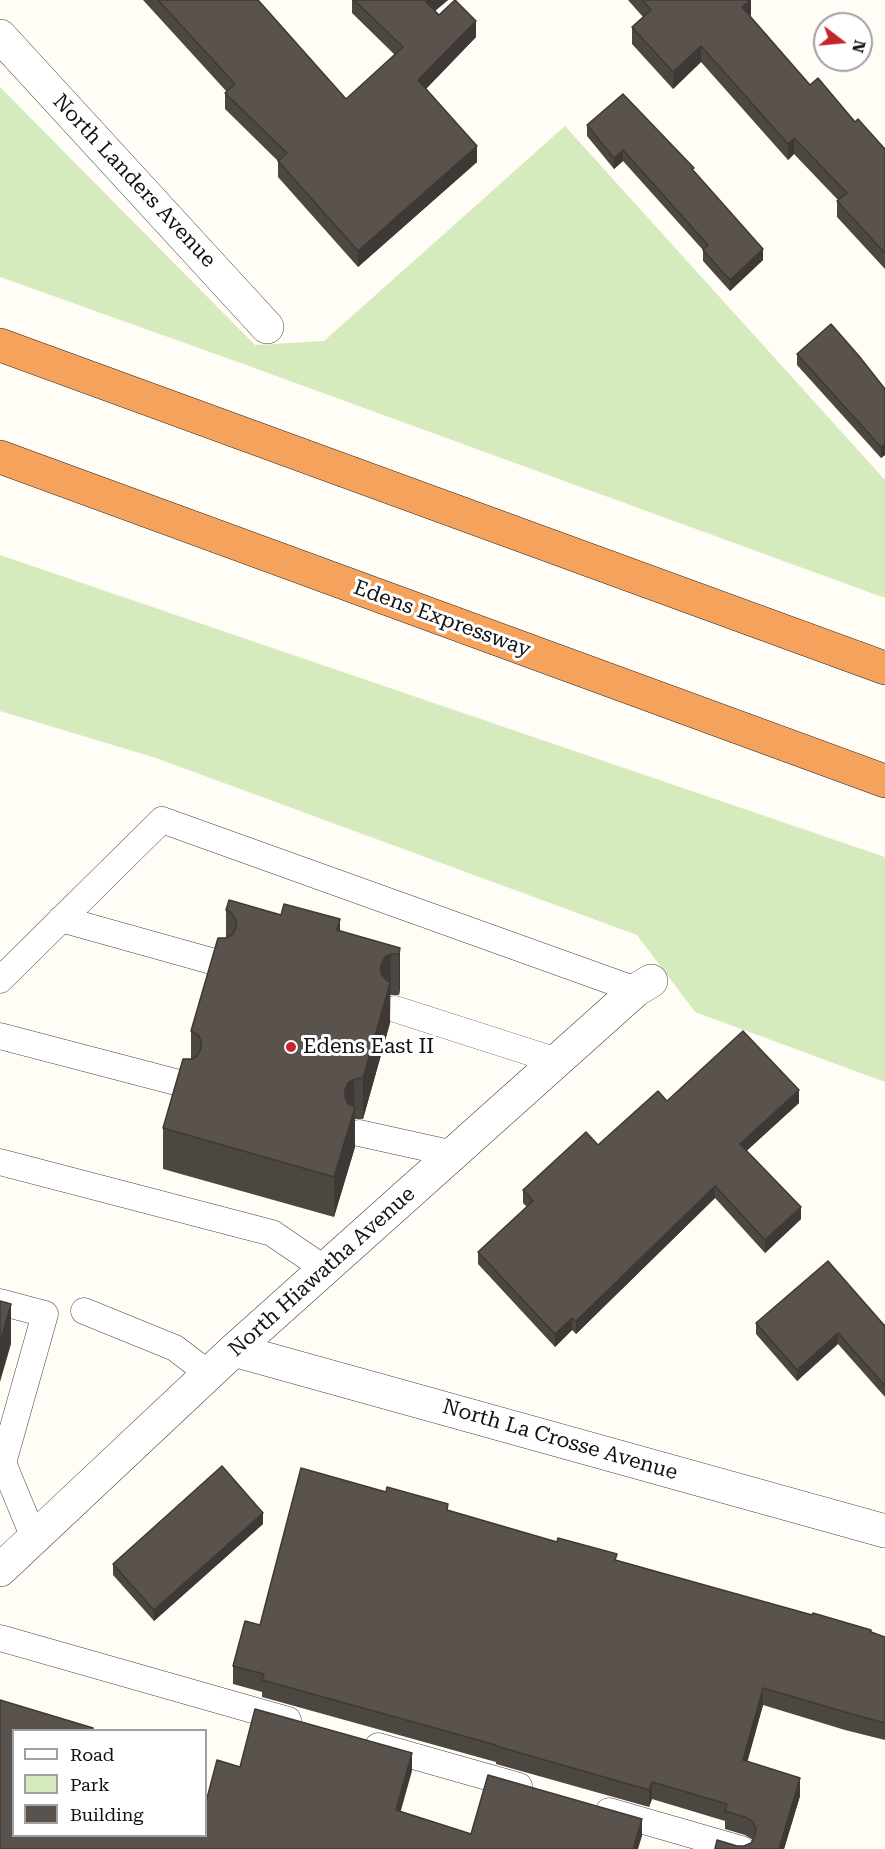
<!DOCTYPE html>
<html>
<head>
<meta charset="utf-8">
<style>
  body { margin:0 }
  #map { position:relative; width:885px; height:1849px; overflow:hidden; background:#fffdf5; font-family:"Roboto Serif",serif }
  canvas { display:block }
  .legend { position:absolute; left:12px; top:1729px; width:195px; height:108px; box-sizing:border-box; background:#fff; border:2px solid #a0a0a0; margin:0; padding:8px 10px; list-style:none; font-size:18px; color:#111 }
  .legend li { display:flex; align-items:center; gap:12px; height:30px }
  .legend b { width:30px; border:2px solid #a0a0a0 }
  .north { position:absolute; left:813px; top:12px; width:60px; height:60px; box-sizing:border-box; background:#fff; border:2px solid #a0a0a0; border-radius:50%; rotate:106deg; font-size:16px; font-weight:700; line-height:24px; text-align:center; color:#111 }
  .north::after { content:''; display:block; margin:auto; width:21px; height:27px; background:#c4262e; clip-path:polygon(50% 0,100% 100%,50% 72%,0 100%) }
</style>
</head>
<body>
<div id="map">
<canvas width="885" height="1849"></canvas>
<ul class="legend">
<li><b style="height:8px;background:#fff"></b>Road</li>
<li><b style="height:16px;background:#d5ebbd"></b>Park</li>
<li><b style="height:16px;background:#5a524d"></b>Building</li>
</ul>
<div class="north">N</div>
</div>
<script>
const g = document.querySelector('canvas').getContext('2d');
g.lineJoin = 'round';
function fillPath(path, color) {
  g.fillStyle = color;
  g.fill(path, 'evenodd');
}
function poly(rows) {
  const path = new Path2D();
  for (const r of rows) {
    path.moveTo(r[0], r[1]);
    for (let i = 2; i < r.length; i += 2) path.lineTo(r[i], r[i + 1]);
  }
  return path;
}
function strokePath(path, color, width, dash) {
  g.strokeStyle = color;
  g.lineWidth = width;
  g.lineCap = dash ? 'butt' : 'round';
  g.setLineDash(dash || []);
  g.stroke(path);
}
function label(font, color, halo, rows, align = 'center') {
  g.font = font + ' "Roboto Serif",serif';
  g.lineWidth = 6;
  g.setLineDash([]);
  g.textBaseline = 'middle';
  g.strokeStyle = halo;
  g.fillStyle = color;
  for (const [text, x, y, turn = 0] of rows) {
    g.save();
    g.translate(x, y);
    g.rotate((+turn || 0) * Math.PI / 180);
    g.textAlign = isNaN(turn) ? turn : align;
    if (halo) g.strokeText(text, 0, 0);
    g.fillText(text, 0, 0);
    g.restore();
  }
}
fillPath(poly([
  [0,87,255,345,324,341,565,126,885,480,885,598,249,366,0,277],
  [0,555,885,857,885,1082,695,1012,637,935,156,758,0,711]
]), '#d5ebbd');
const service = poly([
  [61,919,222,964],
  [0,980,162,820,636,990],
  [395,1009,557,1061],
  [0,1036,187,1085],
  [359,1133,454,1154],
  [0,1162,272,1233,325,1269],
  [0,1302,45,1314,3,1463,34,1538],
  [84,1311,175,1348,209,1374],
  [0,1638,288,1720],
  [378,1746,519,1786],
  [609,1811,741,1849]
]);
const minor = poly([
  [0,36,267,327],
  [234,1350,885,1531],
  [0,1570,234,1350,636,990,651,981]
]);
const motorway = poly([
  [0,345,885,668],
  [0,457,885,781]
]);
strokePath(service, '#444', 27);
strokePath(minor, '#444', 34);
strokePath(motorway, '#222', 34);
strokePath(service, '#fff', 26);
strokePath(minor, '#fff', 33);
strokePath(motorway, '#f5a25d', 33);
fillPath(poly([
  [143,0,258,0,346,99,395,55,352,13,352,0,448,0,435,11,439,15,476,37,426,89,477,162,358,267,278,177,278,161,225,109,225,93,227,92],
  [628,0,751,0,751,15,750,16,810,85,885,149,885,269,837,217,837,201,838,200,794,154,788,160,701,62,673,89,632,44,632,27,643,17],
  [587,125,694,171,763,260,730,291,703,261,703,250,623,161,614,169,587,136],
  [797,354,885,389,885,455,881,458,797,365],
  [226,910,340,931,400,948,400,989,399,995,390,995,390,1023,363,1119,355,1119,355,1147,334,1217,163,1169,163,1128,191,1059,191,1031,226,938],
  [799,1103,746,1151,801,1219,765,1253,715,1198,576,1334,572,1330,555,1347,478,1264,478,1252,527,1207,523,1203,523,1190,598,1145],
  [756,1323,885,1325,885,1397,838,1344,797,1381,756,1334],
  [448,1510,617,1560,885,1637,885,1740,845,1730,763,1705,747,1761,800,1796,784,1849,715,1849,737,1846,744,1846,751,1843,753,1840,745,1835,725,1829,725,1821,652,1799,649,1807,496,1764,496,1762,262,1697,262,1692,233,1684,233,1666,260,1625],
  [263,1524,154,1621,113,1575,113,1564]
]), '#4d4742');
fillPath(poly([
  [429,0,448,0,426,18,426,2],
  [750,0,751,0,751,15,742,23,742,7],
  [476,21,476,37,418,97,418,80],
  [701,46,701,62,673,89,673,72],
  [794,138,794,154,788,160,788,144],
  [477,146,477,162,358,267,358,251],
  [623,150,623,161,614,169,614,158],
  [763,249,763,260,730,291,730,280],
  [885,444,885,455,881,458,881,447],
  [340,919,340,960,337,930],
  [400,948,400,989,399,995,399,954],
  [391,954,390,1023,363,1119,363,1078,381,1005,381,965,385,957],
  [354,1079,355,1147,334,1217,334,1177,348,1123,345,1089,348,1083],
  [799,1090,799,1103,740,1157,740,1144],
  [715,1186,715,1198,576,1334,576,1321],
  [801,1207,801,1219,765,1253,765,1240],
  [11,1304,11,1344,0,1382,0,1342],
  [572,1318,572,1330,555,1347,555,1334],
  [838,1333,838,1344,797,1381,797,1370],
  [263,1513,263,1524,154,1621,154,1610],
  [763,1688,763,1705,743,1778,743,1760],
  [412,1753,412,1771,396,1828,396,1810],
  [800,1778,800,1796,784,1849,779,1849],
  [652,1782,652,1799,649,1807,649,1790],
  [642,1819,642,1836,638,1849,633,1849]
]), '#3f3936');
const building = poly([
  [158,0,258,0,346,99,403,47,354,0,429,0,426,2,439,15,455,0,476,21,418,80,477,146,358,251,278,161,287,153,225,93,235,84,158,0],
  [642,0,750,0,742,7,810,85,818,78,855,122,858,119,885,149,885,253,837,201,847,193,794,138,788,144,701,46,673,72,632,27,651,10,642,0],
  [623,94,694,168,692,169,763,249,730,280,703,250,708,245,623,150,614,158,587,125,623,94],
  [831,324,859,356,885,389,885,444,881,447,797,354,831,324],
  [229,900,281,915,284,904,340,919,337,930,400,948,399,954,391,954,385,957,381,965,381,973,384,978,390,983,363,1078,354,1079,348,1083,345,1089,345,1098,348,1104,355,1107,334,1177,163,1128,183,1059,192,1059,197,1056,201,1049,201,1040,198,1035,191,1031,218,938,226,938,233,934,236,928,236,920,232,913,226,910,229,900],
  [743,1031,799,1090,740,1144,801,1207,765,1240,715,1186,576,1321,572,1318,555,1334,478,1252,533,1201,523,1190,586,1132,598,1145,658,1091,667,1101,743,1031],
  [828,1261,884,1325,885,1325,885,1386,838,1333,797,1370,756,1323,828,1261],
  [0,1301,11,1304,0,1342,0,1301],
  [222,1466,263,1513,154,1610,113,1564,222,1466],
  [301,1468,386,1492,387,1487,448,1504,447,1510,557,1542,558,1538,617,1554,615,1560,812,1615,813,1613,871,1630,871,1632,885,1637,885,1723,845,1712,763,1688,743,1760,800,1778,779,1849,715,1849,717,1840,737,1846,744,1846,751,1843,755,1836,756,1828,752,1821,745,1817,725,1811,727,1804,652,1782,649,1790,496,1746,496,1745,262,1680,264,1674,233,1666,245,1621,260,1625,301,1468],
  [0,1700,93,1728,92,1731,14,1731,14,1836,206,1836,206,1802,217,1760,240,1767,255,1709,412,1753,396,1810,471,1834,488,1775,642,1819,633,1849,0,1849,0,1700]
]);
fillPath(building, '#5a524d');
strokePath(building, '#3f3936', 1.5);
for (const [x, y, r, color] of [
  [291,1047,6,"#c4262e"]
]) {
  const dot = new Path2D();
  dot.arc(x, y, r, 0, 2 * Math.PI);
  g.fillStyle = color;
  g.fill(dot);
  strokePath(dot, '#fff', 2);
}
label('21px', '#111', '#fff', [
  ["North Landers Avenue",134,181,47],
  ["Edens Expressway",442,619,20],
  ["North Hiawatha Avenue",322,1272,-42],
  ["North La Crosse Avenue",560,1440,16]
]);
label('21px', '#111', '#fff', [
  ["Edens East II",303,1047]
], 'left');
</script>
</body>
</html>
